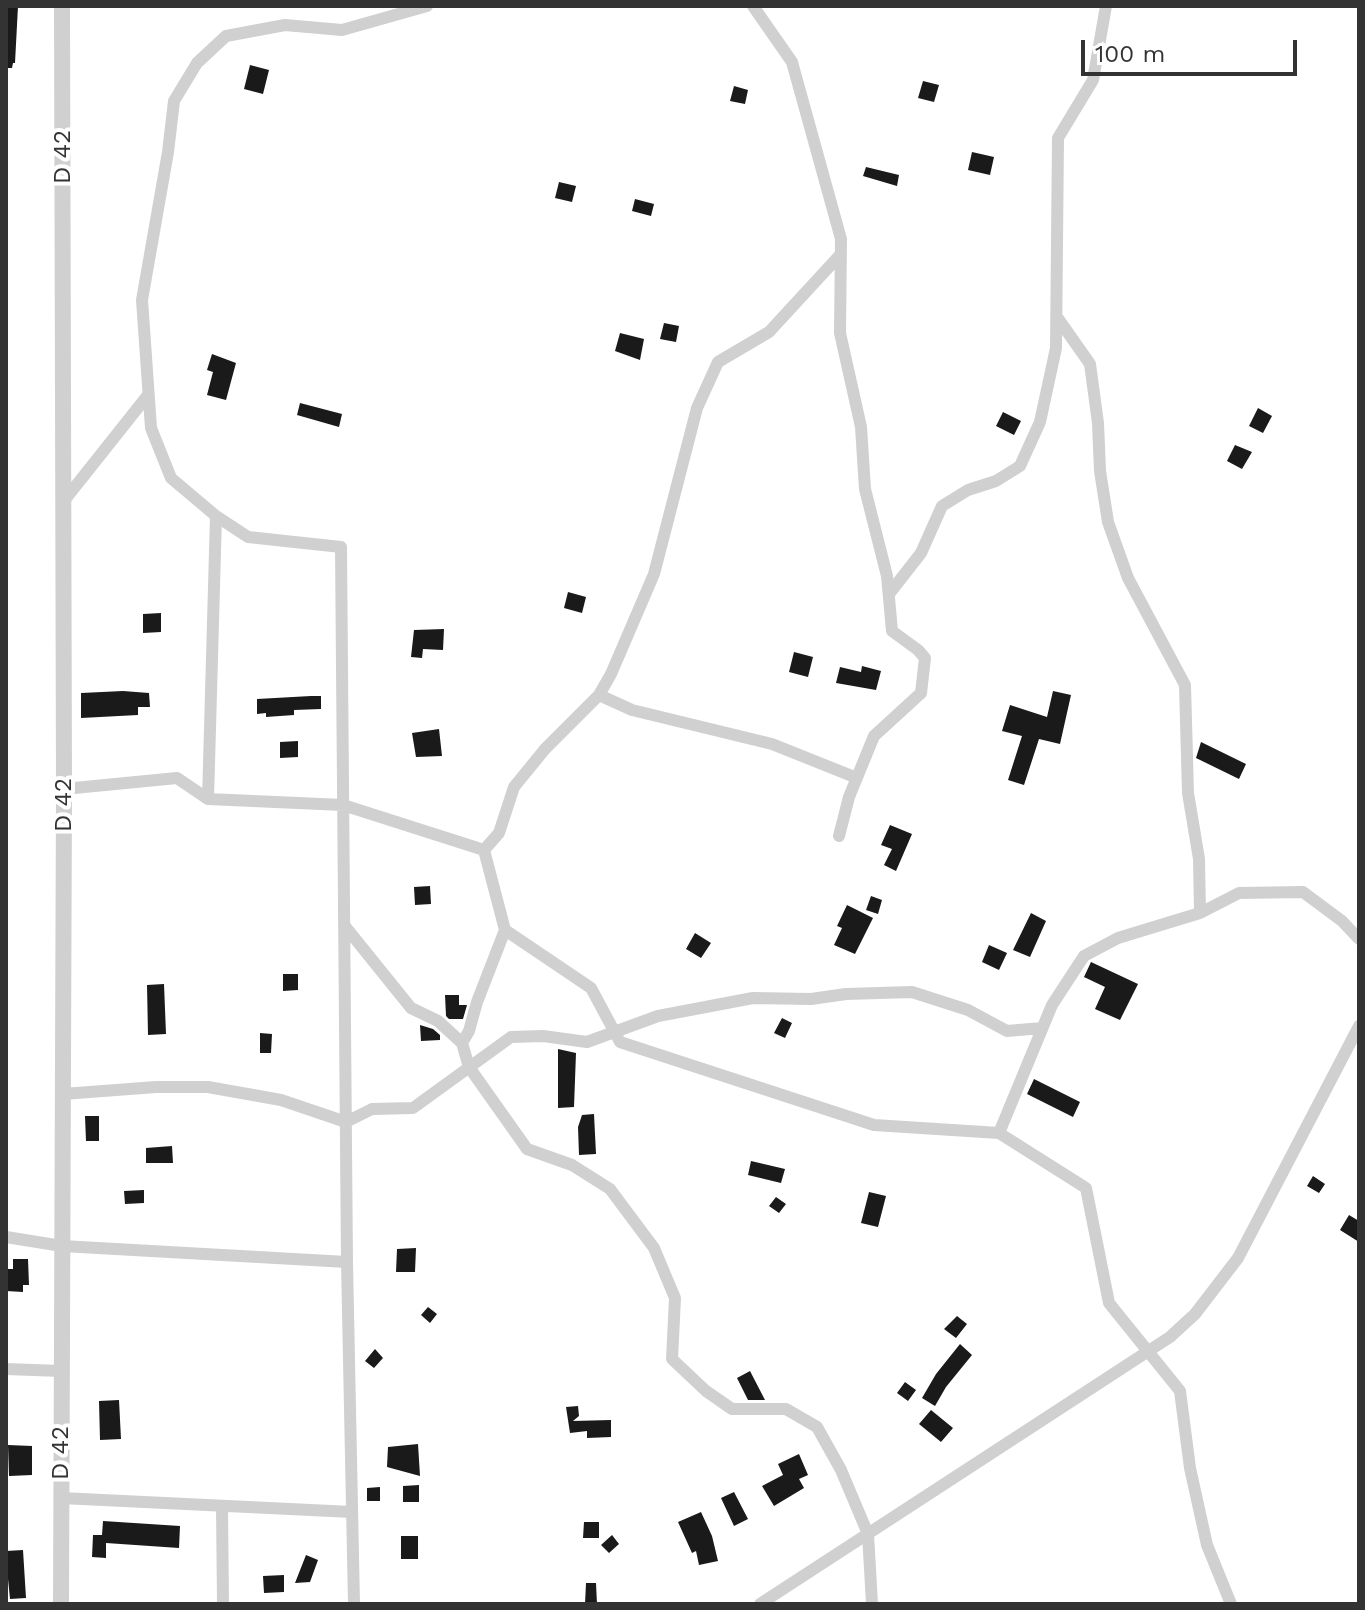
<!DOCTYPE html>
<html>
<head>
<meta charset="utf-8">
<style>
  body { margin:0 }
  #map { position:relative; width:1365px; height:1610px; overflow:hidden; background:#fff; font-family:"Work Sans",sans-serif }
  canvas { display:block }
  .frame { position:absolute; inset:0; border:8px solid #333; pointer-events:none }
  .scale { position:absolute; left:1081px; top:40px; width:216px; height:36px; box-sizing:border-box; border:4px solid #333; border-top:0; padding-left:10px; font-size:24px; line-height:28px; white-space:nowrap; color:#333; -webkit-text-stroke:6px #fff; paint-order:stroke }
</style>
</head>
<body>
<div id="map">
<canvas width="1365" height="1610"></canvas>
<div class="frame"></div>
<div class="scale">100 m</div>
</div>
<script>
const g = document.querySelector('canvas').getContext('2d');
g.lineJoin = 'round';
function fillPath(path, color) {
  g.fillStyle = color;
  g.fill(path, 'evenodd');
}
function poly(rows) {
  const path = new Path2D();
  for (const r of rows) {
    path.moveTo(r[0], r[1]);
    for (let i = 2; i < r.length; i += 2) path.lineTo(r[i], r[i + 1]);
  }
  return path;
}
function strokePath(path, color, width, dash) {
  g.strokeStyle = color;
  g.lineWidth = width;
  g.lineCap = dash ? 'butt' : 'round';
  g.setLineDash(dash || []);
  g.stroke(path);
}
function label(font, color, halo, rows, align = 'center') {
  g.font = font + ' "Work Sans",sans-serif';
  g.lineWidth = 8;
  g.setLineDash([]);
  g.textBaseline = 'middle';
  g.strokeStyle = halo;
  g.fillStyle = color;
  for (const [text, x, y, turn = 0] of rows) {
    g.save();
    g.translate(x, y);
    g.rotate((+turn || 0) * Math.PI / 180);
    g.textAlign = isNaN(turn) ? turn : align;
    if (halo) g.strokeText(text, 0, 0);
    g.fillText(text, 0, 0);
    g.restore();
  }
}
fillPath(poly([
  [6,6,18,6,15,63,13,63,12,68,6,68],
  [250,65,269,70,263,94,244,89],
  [923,81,939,85,934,102,918,98],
  [734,86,748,90,745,104,730,101],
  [972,152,994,157,990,175,968,170],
  [866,167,899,175,897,186,863,176],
  [559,182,576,186,572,202,555,198],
  [635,199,654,204,651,216,632,211],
  [664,323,679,326,676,342,660,339],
  [620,333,644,339,640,360,615,351],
  [212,354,236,363,226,400,207,395,213,372,207,370],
  [300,403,342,414,339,427,297,415],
  [1258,408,1272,416,1263,433,1249,426],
  [1003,412,1021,421,1014,435,996,426],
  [1235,445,1252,452,1242,469,1227,461],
  [568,592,586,597,582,613,564,608],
  [161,613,161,632,143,633,143,614],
  [444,629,443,650,423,649,422,658,411,657,414,630],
  [794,652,813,657,808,677,789,672],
  [862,666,881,671,876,690,836,683,840,667,861,672],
  [123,691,149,693,150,707,138,707,138,715,81,718,81,693],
  [1053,691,1071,695,1060,744,1039,739,1024,785,1008,780,1022,736,1002,731,1010,705,1047,717],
  [311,696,321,696,321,709,294,710,294,715,266,717,266,713,257,714,257,699],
  [439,729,442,756,416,757,412,733],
  [298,741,298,757,280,758,280,742],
  [1201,742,1246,764,1239,779,1196,758],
  [890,825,912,834,896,871,884,865,892,849,881,845],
  [430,886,431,904,415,905,414,887],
  [871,896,882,900,878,914,866,910],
  [847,905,873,918,855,954,834,945,842,928,837,926],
  [1031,913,1046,921,1030,957,1013,950],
  [695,933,711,943,701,958,686,949],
  [989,945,1007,953,999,970,982,962],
  [1091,962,1138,984,1120,1020,1095,1009,1105,987,1084,977],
  [283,974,298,974,298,990,283,991],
  [164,984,166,1034,148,1035,147,985],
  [445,995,459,995,459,1005,467,1005,463,1019,449,1019,446,1016],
  [782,1018,792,1023,785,1038,774,1033],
  [420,1025,433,1029,440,1035,440,1040,421,1041],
  [260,1033,272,1034,271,1053,260,1053],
  [558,1049,576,1053,574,1107,558,1108],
  [1034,1079,1080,1102,1073,1117,1027,1094],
  [594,1114,596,1154,579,1155,578,1127,582,1115],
  [85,1116,99,1116,99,1141,86,1141],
  [172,1146,173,1163,146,1163,146,1148],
  [751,1161,785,1169,781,1183,748,1175],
  [1313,1176,1325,1184,1319,1193,1307,1186],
  [144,1190,144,1203,125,1204,124,1191],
  [869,1192,886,1196,878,1227,861,1223],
  [776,1197,786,1204,779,1213,769,1206],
  [1349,1215,1359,1221,1359,1242,1340,1230],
  [416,1248,415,1272,396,1272,397,1249],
  [13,1259,28,1259,29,1285,23,1285,23,1292,6,1291,6,1269,13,1269],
  [428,1307,437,1314,430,1323,421,1315],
  [957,1316,967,1324,956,1338,944,1329],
  [960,1344,972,1355,946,1387,935,1406,922,1398,936,1374],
  [375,1349,383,1358,374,1368,365,1361],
  [750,1371,765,1400,748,1400,737,1378],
  [905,1382,916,1390,908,1401,897,1393],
  [119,1400,121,1439,100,1440,99,1401],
  [578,1406,579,1416,573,1421,611,1420,611,1437,587,1438,587,1431,570,1433,566,1407],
  [931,1410,953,1428,941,1442,919,1424],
  [418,1444,420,1476,387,1467,388,1447],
  [8,1445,32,1446,32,1475,9,1476],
  [799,1454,808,1475,799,1479,804,1488,774,1506,762,1486,783,1475,778,1464],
  [419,1485,419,1502,403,1502,403,1486],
  [380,1487,380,1501,367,1501,367,1488],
  [734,1492,748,1519,734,1526,721,1498],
  [701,1512,712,1536,718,1561,699,1565,696,1551,692,1553,678,1522],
  [103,1521,180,1526,179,1548,106,1543,106,1558,92,1557,93,1535,102,1535],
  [584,1522,599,1522,599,1538,583,1538],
  [612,1535,619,1544,609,1553,601,1545],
  [401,1536,418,1536,418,1559,401,1559],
  [23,1550,26,1598,10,1599,8,1579,6,1579,6,1551],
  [306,1555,318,1560,310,1582,295,1583],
  [284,1575,284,1592,264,1593,263,1576],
  [586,1583,596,1583,597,1604,585,1604]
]), '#1a1a1a');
strokePath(poly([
  [753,6,792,62,841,239,840,333,861,427,865,489,887,576,892,631,918,650,925,658,921,693,874,736,849,797,839,836],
  [1057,317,1090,364,1098,423,1100,471,1108,522,1128,578,1185,685,1188,793,1199,859,1200,913],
  [63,502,148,395],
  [889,594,921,553,942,506,968,490,996,481,1020,466,1040,422,1056,348,1058,138,1093,80,1106,6],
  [599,695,632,710,772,744,857,778],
  [64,789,177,778,208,799,343,805,484,850,505,930,591,988,620,1042,874,1125,999,1133,1086,1188,1109,1303,1180,1391,1190,1468,1207,1545,1231,1604],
  [208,799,216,516],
  [484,850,499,833,514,787,545,749,599,695,611,674,654,574,697,408,718,362,769,332,840,255],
  [344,925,411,1008,438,1021,462,1043,469,1067,527,1149,572,1165,610,1189,654,1248,675,1298,672,1359,706,1391,732,1409,786,1409,817,1427,841,1470,868,1534,872,1604],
  [462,1043,469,1031,477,1002,505,930],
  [63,1094,156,1087,208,1087,281,1100,346,1122,372,1109,413,1108,511,1037,543,1036,587,1042,658,1016,753,998,811,999,846,994,912,992,968,1010,1007,1031,1042,1028],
  [999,1133,1052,1005,1084,956,1118,938,1200,913,1239,893,1303,892,1342,921,1359,939],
  [6,1237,62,1246,347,1262],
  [6,1369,61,1371],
  [61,1498,352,1512],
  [222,1507,223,1604],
  [354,1604,347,1262,341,547,248,537,216,516,171,478,151,428,142,300,168,152,174,101,197,63,226,36,285,25,342,30,427,6],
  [760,1604,1170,1337,1195,1314,1238,1258,1359,1026]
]), '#d0d0d0', 12);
strokePath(poly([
  [61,1604,64,789,62,6]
]), '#d0d0d0', 16);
label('24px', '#333', '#fff', [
  ["D 42",63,157,-90],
  ["D 42",64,805,-90],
  ["D 42",61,1453,-90]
]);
</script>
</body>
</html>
